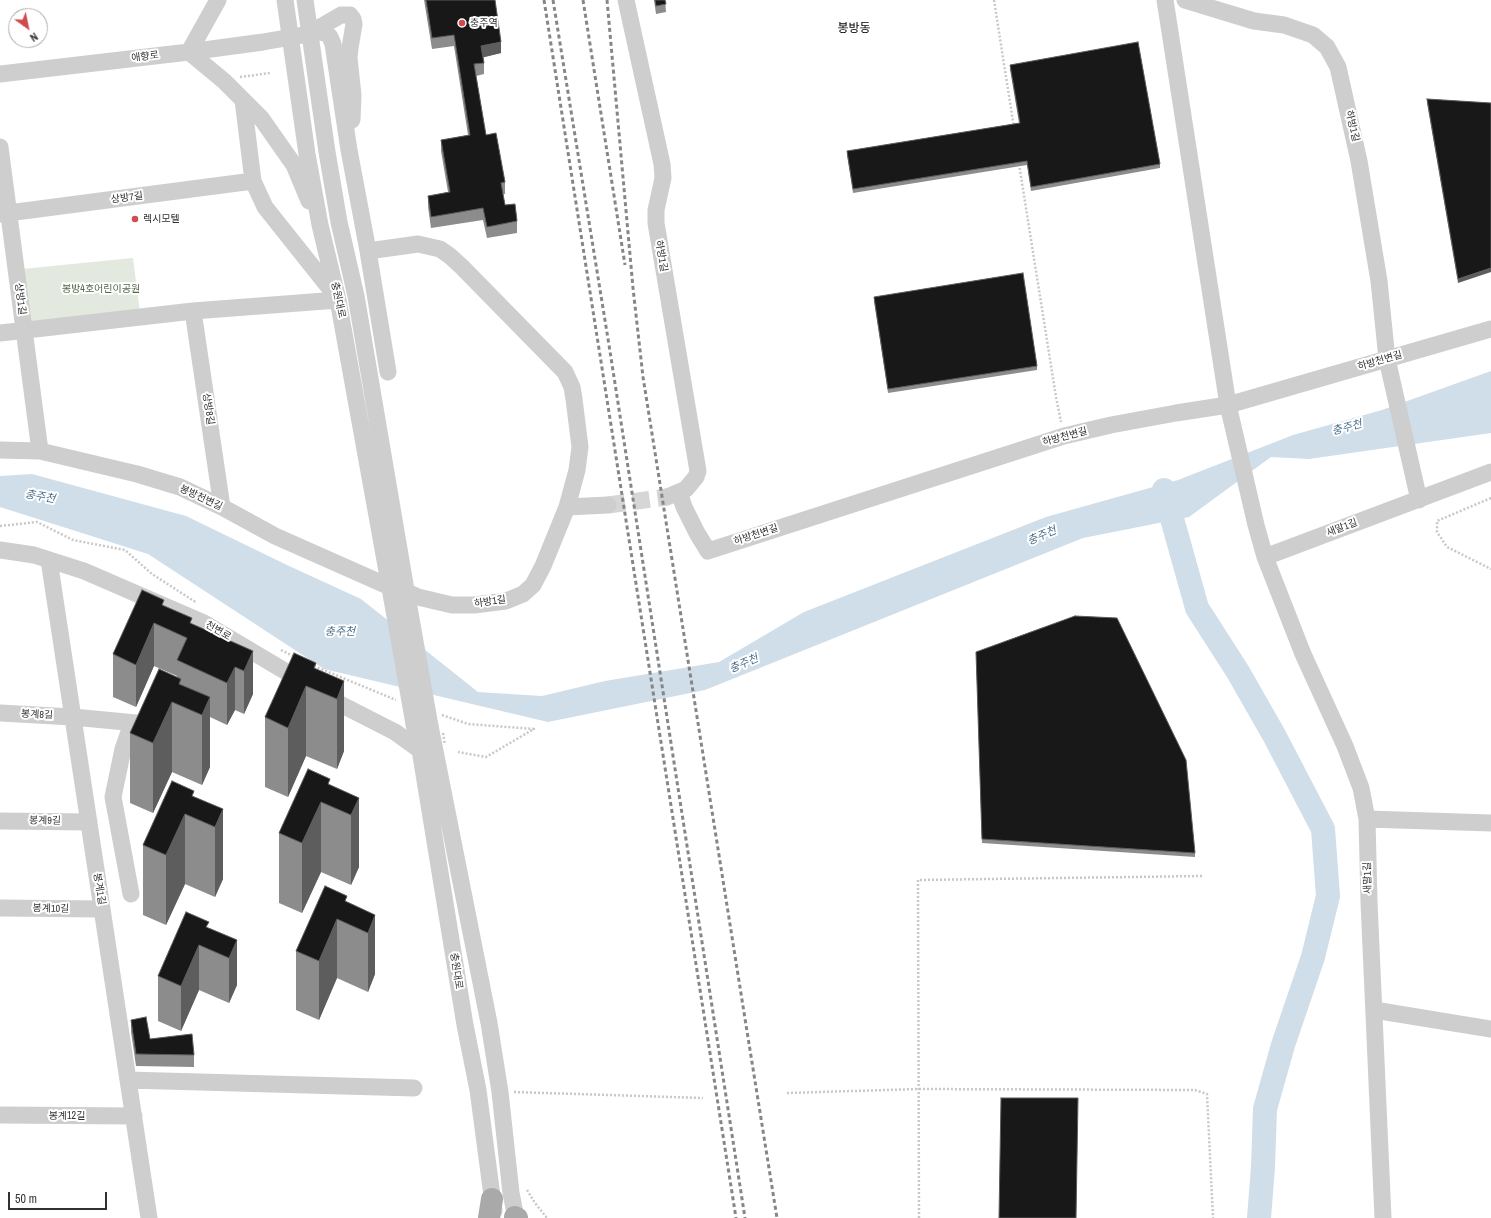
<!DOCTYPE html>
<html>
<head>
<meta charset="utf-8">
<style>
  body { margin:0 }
  #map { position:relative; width:1491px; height:1218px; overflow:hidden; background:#fff; font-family:"Archivo Narrow",sans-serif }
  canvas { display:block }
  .north { position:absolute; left:8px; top:8px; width:40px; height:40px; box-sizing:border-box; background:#fff; border:1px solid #adadad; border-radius:50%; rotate:147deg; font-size:11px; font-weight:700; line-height:16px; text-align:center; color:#313131 }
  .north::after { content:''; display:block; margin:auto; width:14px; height:18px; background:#d04b4f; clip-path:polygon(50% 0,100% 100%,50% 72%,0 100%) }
  .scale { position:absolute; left:8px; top:1192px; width:99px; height:18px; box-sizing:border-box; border:2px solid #313131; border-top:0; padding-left:5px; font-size:12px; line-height:14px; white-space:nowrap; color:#313131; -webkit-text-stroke:3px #fff; paint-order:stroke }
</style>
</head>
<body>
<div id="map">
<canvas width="1491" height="1218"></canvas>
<div class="north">N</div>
<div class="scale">50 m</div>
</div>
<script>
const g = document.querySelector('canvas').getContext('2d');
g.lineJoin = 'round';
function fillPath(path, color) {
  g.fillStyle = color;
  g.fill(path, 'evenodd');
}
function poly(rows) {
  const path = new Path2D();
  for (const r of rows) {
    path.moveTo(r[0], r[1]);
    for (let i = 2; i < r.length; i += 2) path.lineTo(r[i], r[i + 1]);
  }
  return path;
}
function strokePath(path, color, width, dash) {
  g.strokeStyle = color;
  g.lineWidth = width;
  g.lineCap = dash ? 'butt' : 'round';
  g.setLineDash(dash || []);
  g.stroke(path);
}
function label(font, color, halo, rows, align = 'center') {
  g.font = font + ' "Archivo Narrow","Noto Sans KR",sans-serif';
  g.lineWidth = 4;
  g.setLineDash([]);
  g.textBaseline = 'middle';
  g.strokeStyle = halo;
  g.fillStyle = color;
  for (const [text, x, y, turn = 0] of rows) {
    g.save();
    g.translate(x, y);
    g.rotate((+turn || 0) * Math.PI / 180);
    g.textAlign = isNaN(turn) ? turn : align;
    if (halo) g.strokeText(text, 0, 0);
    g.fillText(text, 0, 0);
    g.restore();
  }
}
fillPath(poly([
  [133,258,140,313,29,324,22,269]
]), '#e3e9de');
fillPath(poly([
  [1491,371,1491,433,1309,459,1271,457,1189,517,1083,538,705,690,548,722,324,669,148,554,0,507,0,476,32,474,186,516,287,565,361,599,478,692,542,696,605,681,719,662,804,612,1046,517,1178,480,1293,435,1382,410]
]), '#d0dee9');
strokePath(poly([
  [1164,490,1197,608,1238,672,1274,735,1323,829,1328,896,1313,957,1283,1045,1265,1109,1263,1167,1259,1218]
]), '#d0dee9', 24);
strokePath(poly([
  [608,505,667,497]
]), '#d6d6d6', 17, [17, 8]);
strokePath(poly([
  [994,0,1014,128],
  [240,77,270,73],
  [1019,164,1056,397,1061,422],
  [1491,498,1437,521,1437,532,1447,547,1491,569],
  [0,526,37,522,73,540,125,550,152,574,197,603],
  [281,650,295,657],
  [314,666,396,700],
  [442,715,468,724,534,729,486,757,458,752],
  [514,1092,703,1098],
  [787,1093,919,1089,1195,1090,1207,1094,1213,1218],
  [527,1190,535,1203,547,1218],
  [919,1218,918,880,1202,876]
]), '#c8c8c8', 2.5, [2, 2]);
strokePath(poly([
  [285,0,307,154,320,225,338,300,392,599],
  [305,0,327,152,339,222,356,296,407,596],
  [626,0,662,164,663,178,656,210,656,223,698,471,696,477,686,489,667,497],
  [1165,0,1228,405,1256,525,1265,557,1303,654,1345,746,1361,788,1367,819,1369,902,1383,1218],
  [1185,0,1254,21,1284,25,1313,35,1327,47,1338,67,1359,161,1379,281,1387,359,1419,500],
  [310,33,341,15,350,15,353,19,354,24,350,48,349,58,353,95,352,120],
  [189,52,224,81,261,118,294,165,309,201],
  [189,52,218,0],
  [0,74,189,52,263,42,320,32,326,33,330,37,333,44,349,150,368,251,418,244,440,249,450,256,462,267,565,372,572,387,574,399,580,447,577,470,567,507],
  [243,100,253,181,265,207,335,295],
  [0,147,40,451],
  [0,214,253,181],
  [368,251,388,372],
  [193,311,222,507],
  [0,333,193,311,338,300],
  [0,450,40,451,137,474,180,487,222,507,275,536,390,587],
  [679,492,684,507,697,533,708,551,1064,436,1111,425,1176,413,1228,405,1491,329],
  [0,550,34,555,84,571,204,623,342,705,395,732,420,750],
  [1265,557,1491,472],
  [49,560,149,1218],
  [407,592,418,597,452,605,474,605,506,601,523,594,533,585,543,566,567,507,608,505],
  [0,713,73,717,157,725],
  [414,724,420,750,465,1025,478,1090,494,1211],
  [430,726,489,1023,500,1092,511,1193,516,1218],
  [1367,819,1491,823],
  [0,821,89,822],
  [131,894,113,797,123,749,132,723],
  [0,908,102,909],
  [1374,1010,1491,1029],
  [128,1080,414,1088],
  [0,1115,134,1116]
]), '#cecece', 17);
strokePath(poly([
  [515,1217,517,1218],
  [489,1218,492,1199]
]), '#a9a9a9', 22);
strokePath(poly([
  [544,0,736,1218],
  [553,0,609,345,745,1218],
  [583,0,625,265],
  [607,0,633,288,643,377,746,1025,777,1218]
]), '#868686', 3, [4, 3]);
strokePath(poly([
  [443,733,445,745]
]), '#c8c8c8', 2.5, [2, 2]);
strokePath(poly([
  [407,596,430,726],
  [392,599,414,724]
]), '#cecece', 17);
fillPath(poly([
  [424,0,495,0,501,53,483,57,484,63,484,74,476,76,486,135,505,182,505,194,503,194,505,205,517,221,517,233,487,238,483,220,431,228,428,207,428,196,448,192,441,151,441,140,468,135,454,46,432,49],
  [654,0,665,0,666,12,656,14],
  [1010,65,1160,164,1160,168,1031,191,1027,165,853,193,847,155,847,151,1019,123,1010,69],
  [1427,99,1491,103,1458,283,1427,103],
  [874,297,1037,366,1037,370,888,393,874,301],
  [164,606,192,624,253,651,253,694,244,714,235,710,227,725,210,717,210,767,202,785,172,772,153,813,130,803,130,733,177,677,177,676,154,666,136,707,113,697,113,654],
  [976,652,1195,853,1195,857,982,843],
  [316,669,344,681,344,751,337,769,306,756,288,797,265,787,265,717],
  [330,785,359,798,359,867,351,885,321,872,302,913,279,903,279,833],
  [194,797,223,809,223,879,215,897,185,884,166,925,143,915,143,845],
  [347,902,375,915,375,974,368,992,337,978,319,1020,296,1010,296,951],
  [209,928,237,940,237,985,229,1003,199,990,181,1031,158,1021,158,976],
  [131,1020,150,1039,194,1055,194,1067,136,1066,131,1032]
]), '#8c8c8c');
fillPath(poly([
  [501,42,501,53,481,58,481,46],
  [1491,268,1491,272,1458,283,1458,279],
  [154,623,154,666,136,707,136,665],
  [253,651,253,694,244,714,244,671],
  [235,667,235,710,227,725,227,683],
  [344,681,344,751,337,769,337,699],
  [306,686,306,756,288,797,288,728],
  [210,697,210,767,202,785,202,715],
  [172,702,172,772,153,813,153,743],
  [359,798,359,867,351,885,351,815],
  [321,802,321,872,302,913,302,843],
  [223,809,223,879,215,897,215,827],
  [185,814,185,884,166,925,166,855],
  [375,915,375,974,368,992,368,933],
  [337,919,337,978,319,1020,319,961],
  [237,940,237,985,229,1003,229,958],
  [199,945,199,990,181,1031,181,986]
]), '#5d5d5d');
const building = poly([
  [426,0,495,0,501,42,481,46,484,63,474,64,486,135,496,133,505,182,501,183,505,205,515,204,517,221,487,227,483,208,431,217,428,196,450,192,441,140,470,135,454,35,432,38,426,0],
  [655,0,665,0,666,4,656,6,655,0],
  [1138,42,1160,164,1031,187,1027,161,853,189,847,151,1020,123,1010,65,1138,42],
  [1427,99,1491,103,1491,268,1458,279,1427,99],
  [1023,273,1037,366,888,389,874,297,1023,273],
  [142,590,164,600,162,605,192,618,190,623,253,651,244,671,235,667,227,683,177,660,187,638,154,623,136,665,113,654,142,590],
  [1075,616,1117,618,1186,760,1195,853,982,839,976,652,1075,616],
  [294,653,316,663,314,668,344,681,337,699,306,686,288,728,265,717,294,653],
  [159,669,181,679,179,684,210,697,202,715,172,702,153,743,130,733,159,669],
  [308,769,330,779,328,784,359,798,351,815,321,802,302,843,279,833,308,769],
  [172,781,194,791,192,796,223,809,215,827,185,814,166,855,143,845,172,781],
  [325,886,347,896,345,901,375,915,368,933,337,919,319,961,296,951,325,886],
  [186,912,209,922,206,927,237,940,229,958,199,945,181,986,158,976,186,912],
  [146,1017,150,1039,192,1034,194,1055,136,1054,131,1020,146,1017],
  [1001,1098,1078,1098,1076,1218,999,1218,1001,1098]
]);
fillPath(building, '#181818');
strokePath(building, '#5d5d5d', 1);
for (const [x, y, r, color] of [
  [462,23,4,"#d04b4f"],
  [135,219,4,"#d04b4f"]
]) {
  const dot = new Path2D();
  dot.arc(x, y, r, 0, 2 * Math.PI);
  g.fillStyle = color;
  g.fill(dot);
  strokePath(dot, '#fff', 1.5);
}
label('10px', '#313131', '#fff', [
  ["충주역",470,23],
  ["렉시모텔",143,219]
], 'left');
label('10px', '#313131', '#fff', [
  ["애향로",145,57,-7],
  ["하방1길",1352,126,77],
  ["상방7길",127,198,-7],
  ["하방1길",661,256,80],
  ["상방1길",20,299,83],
  ["충원대로",338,300,78],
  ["하방천변길",1380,361,-16],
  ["상방8길",208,409,82],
  ["하방천변길",1065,437,-15],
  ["봉방천변길",201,498,25],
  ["새말1길",1342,528,-21],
  ["하방천변길",756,535,-18],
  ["하방1길",490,602,-8],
  ["천변로",218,631,30],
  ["봉계8길",37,715,3],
  ["봉계9길",45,821,1],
  ["새말1길",1368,878,-91],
  ["봉계1길",99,889,81],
  ["봉계10길",51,909,1],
  ["충원대로",456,971,81],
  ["봉계12길",67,1116]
]);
label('10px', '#536843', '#fff', [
  ["봉방4호어린이공원",101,289]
]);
label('italic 11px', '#486d8a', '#fff', [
  ["충주천",1347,428,-15],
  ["충주천",40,497,10],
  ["충주천",1042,536,-23],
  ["충주천",340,632],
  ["충주천",744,664,-24]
]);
label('12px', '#000', '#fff', [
  ["봉방동",854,29]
]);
</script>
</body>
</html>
